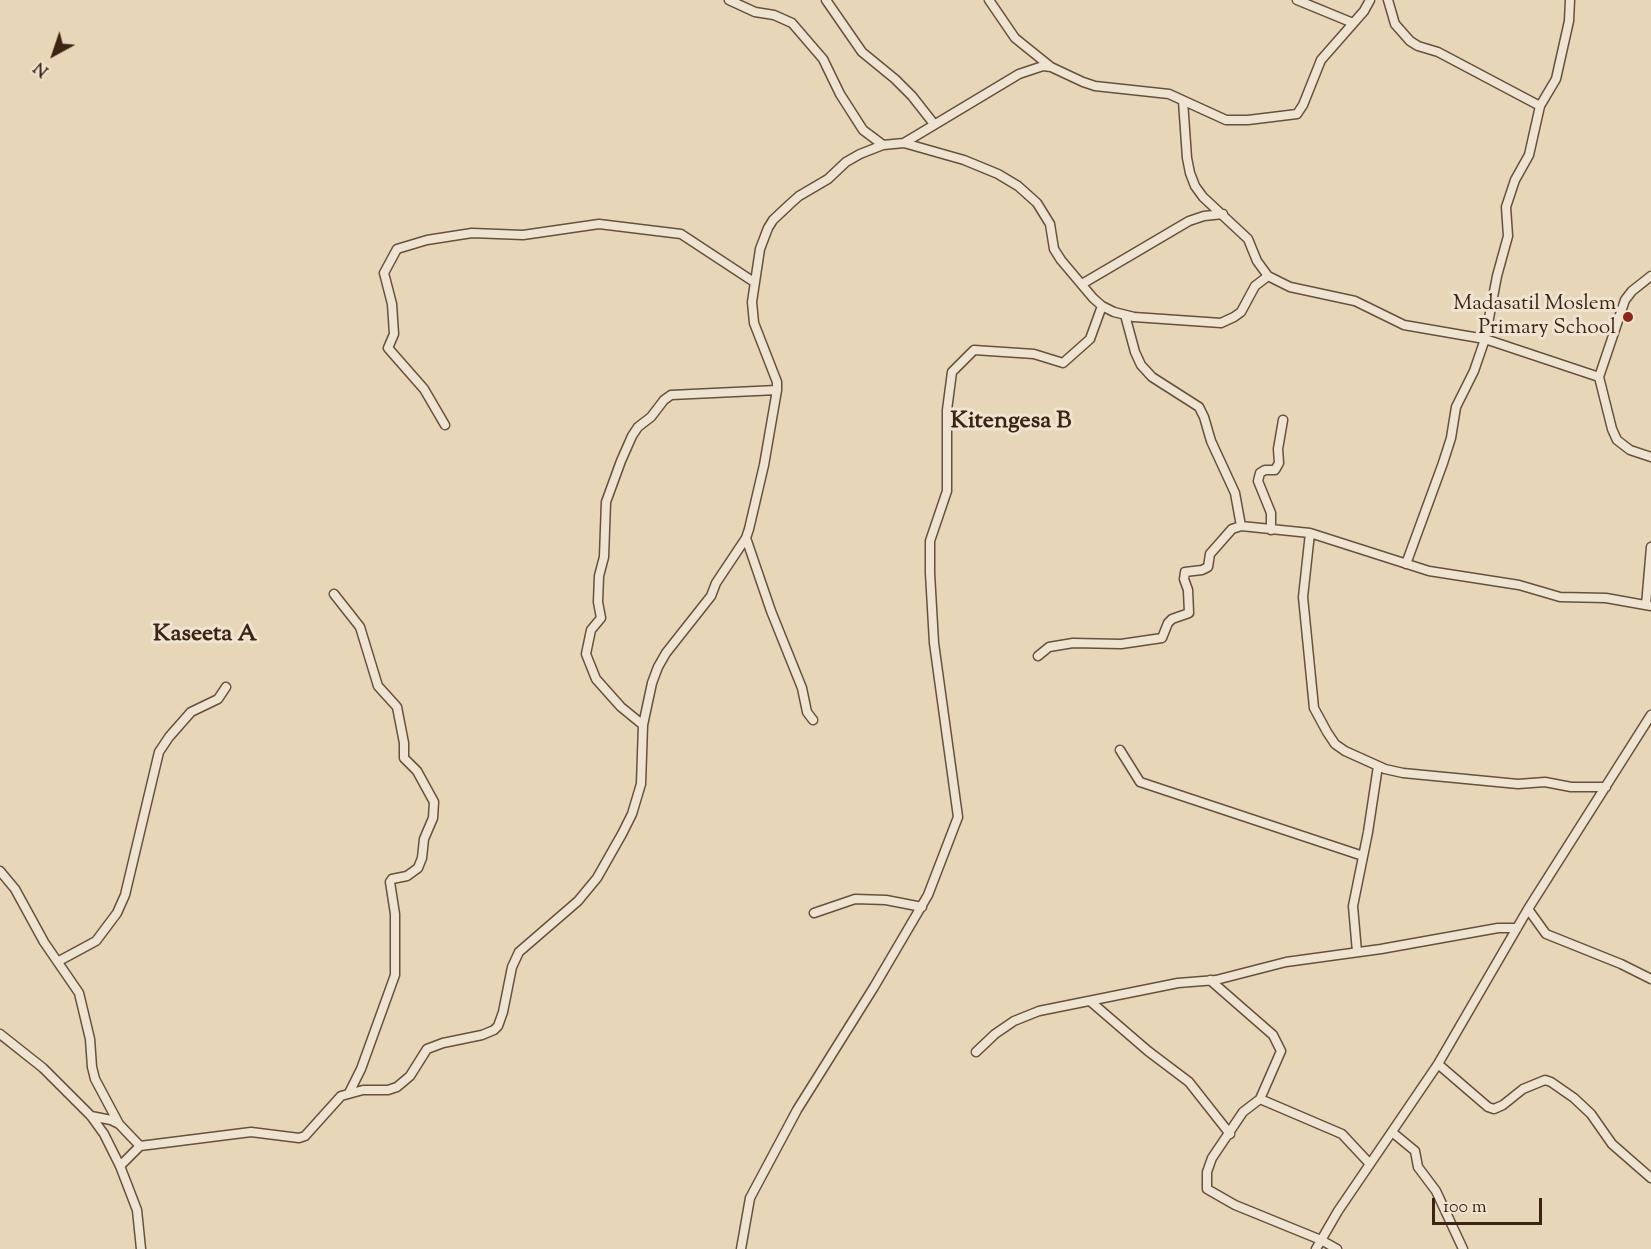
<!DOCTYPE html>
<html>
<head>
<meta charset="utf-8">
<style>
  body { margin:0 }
  #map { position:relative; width:1651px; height:1249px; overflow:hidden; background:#e7d6b8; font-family:"Sorts Mill Goudy",serif }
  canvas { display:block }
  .north { position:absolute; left:24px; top:24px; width:60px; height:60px; -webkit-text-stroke:4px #efe4d1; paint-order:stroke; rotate:220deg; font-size:16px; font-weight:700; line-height:24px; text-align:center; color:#3d2313 }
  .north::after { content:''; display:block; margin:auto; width:21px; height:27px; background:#3d2313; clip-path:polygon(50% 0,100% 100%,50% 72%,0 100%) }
  .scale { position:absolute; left:1432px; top:1198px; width:110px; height:27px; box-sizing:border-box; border:3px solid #3d2313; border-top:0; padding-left:8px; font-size:18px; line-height:21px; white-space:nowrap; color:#3d2313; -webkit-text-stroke:4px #efe4d1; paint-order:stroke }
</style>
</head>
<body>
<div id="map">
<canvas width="1651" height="1249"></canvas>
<div class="north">N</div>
<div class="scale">100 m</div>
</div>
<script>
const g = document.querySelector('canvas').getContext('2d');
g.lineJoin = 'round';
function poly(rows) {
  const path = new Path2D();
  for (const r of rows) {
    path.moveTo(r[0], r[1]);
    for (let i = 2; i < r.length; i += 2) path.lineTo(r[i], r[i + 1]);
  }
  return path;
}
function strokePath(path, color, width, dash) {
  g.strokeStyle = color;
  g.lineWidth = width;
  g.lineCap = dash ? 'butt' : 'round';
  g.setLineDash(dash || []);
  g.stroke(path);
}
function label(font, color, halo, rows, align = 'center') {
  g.font = font + ' "Sorts Mill Goudy",serif';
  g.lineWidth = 6;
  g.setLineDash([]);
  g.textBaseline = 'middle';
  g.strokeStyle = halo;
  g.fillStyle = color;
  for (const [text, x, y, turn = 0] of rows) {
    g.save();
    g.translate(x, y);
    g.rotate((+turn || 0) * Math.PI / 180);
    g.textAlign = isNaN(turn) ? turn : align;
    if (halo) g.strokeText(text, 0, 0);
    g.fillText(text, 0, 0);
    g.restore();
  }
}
const minor = poly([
  [729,0,755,12,774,15,792,23,823,59,840,94,863,130,883,145],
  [826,0,862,52,895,79,912,96,934,124],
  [989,0,1015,38,1051,67],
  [1297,0,1353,23],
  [1388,0,1395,24,1410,41,1418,46,1438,52,1540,106],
  [1183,101,1187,158,1190,173,1195,186,1203,197,1248,239,1257,261,1268,276,1290,287,1355,301,1404,325,1485,339,1599,377],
  [904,143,1019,74,1043,66,1051,67,1083,82,1095,86,1169,94,1226,120,1248,120,1297,114,1303,105,1321,60,1364,11,1370,0],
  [1651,276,1632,291,1625,300,1599,377,1612,429,1617,440,1630,450,1651,457],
  [1082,284,1189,221,1204,216,1223,214],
  [1125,315,1135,352,1141,365,1152,377,1199,407,1204,417,1211,441,1235,493,1241,526],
  [445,425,424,389,388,348,394,334,392,304,384,273,397,249,427,240,472,233,523,235,599,224,681,234,754,282],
  [1271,530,1271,513,1258,481,1260,473,1265,470,1275,470,1279,463,1278,449,1283,420],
  [1310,533,1303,597,1314,708,1327,732,1335,744,1345,751,1385,769,1403,773,1518,784,1545,782,1571,787,1606,787],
  [746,538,771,611,802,688,807,712,813,720],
  [1406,564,1443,463,1451,438,1456,407,1474,371,1485,339,1497,276,1508,236,1506,207,1515,180,1529,155,1540,106,1556,79,1569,21,1570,0],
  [334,594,360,627,378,686,397,707,404,743,404,758,417,771,434,802,433,818,424,839,422,858,418,868,407,876,392,879,390,882,395,914,395,975,361,1069,349,1093],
  [1646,605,1651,547],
  [1038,656,1049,647,1073,643,1121,644,1162,638,1168,623,1172,619,1189,613,1188,590,1184,579,1185,572,1202,570,1208,567,1210,554,1232,529,1241,526,1310,533,1429,571,1519,585,1560,597,1606,598,1651,606],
  [643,725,621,707,596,679,586,654,591,630,601,618,598,602,599,576,604,557,606,502,621,461,632,436,638,427,651,417,664,400,671,395,777,390],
  [1120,750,1140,782,1363,856],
  [0,871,15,889,44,942,79,993,90,1039,92,1067,95,1079,119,1124],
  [1528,909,1546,934,1621,964,1651,979],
  [814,913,855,899,886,900,922,907],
  [1357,952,1353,906,1368,832,1378,766],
  [59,961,96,941,117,913,125,895,159,752,169,737,191,712,218,699,226,687],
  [1210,980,1273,1035,1281,1051,1260,1099],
  [1090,1001,1148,1051,1189,1082,1230,1134],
  [0,1034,43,1068,91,1116,104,1134,120,1166,137,1210,141,1249],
  [976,1052,995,1034,1014,1021,1039,1011,1178,983,1216,980,1286,962,1381,949,1498,928,1517,928],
  [1438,1064,1488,1107,1494,1109,1503,1105,1523,1089,1545,1080,1551,1082,1574,1098,1591,1114,1612,1144,1651,1178],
  [91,1116,111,1120,119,1124,140,1146,251,1132,299,1138,305,1136,341,1096,363,1090,388,1090,397,1087,410,1076,427,1049,443,1043,482,1035,494,1030,498,1026,503,1012,512,967,519,952,578,901,597,878,622,834,632,814,641,784,643,725,652,683,658,667,666,653,711,596,716,583,746,538,749,529,764,465,777,390,777,382,754,323,752,302,760,249,768,228,773,220,790,204,799,196,828,179,846,162,860,154,883,145,904,143,964,160,998,174,1018,186,1037,203,1050,224,1054,249,1061,260,1093,298,1102,306,1114,312,1134,317,1221,323,1234,317,1241,312,1255,286,1268,276],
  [1392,1132,1415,1151,1418,1167,1436,1191,1463,1249],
  [120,1166,140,1146],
  [741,1249,750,1198,797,1110,874,987,928,895,958,817,934,643,930,573,930,541,947,491,947,410,952,372,974,350,1034,354,1063,363,1090,339,1102,306],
  [1316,1249,1338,1211,1438,1064,1528,909,1651,715],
  [1337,1249,1321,1240,1235,1205,1207,1189,1207,1172,1212,1158,1243,1112,1260,1099,1342,1134,1370,1164]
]);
strokePath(minor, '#68503c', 11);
strokePath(minor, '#efe4d1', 8);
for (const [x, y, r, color] of [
  [1628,317,6,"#8f2418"]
]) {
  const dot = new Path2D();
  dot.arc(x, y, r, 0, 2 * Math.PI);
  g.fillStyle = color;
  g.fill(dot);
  strokePath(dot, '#efe4d1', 2);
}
label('21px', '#3d2313', '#efe4d1', [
  ["Madasatil Moslem",1616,305],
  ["Primary School",1616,329]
], 'right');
label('bold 24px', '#3d2313', '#efe4d1', [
  ["Kitengesa B",1011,423],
  ["Kaseeta A",205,636]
]);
</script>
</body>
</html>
